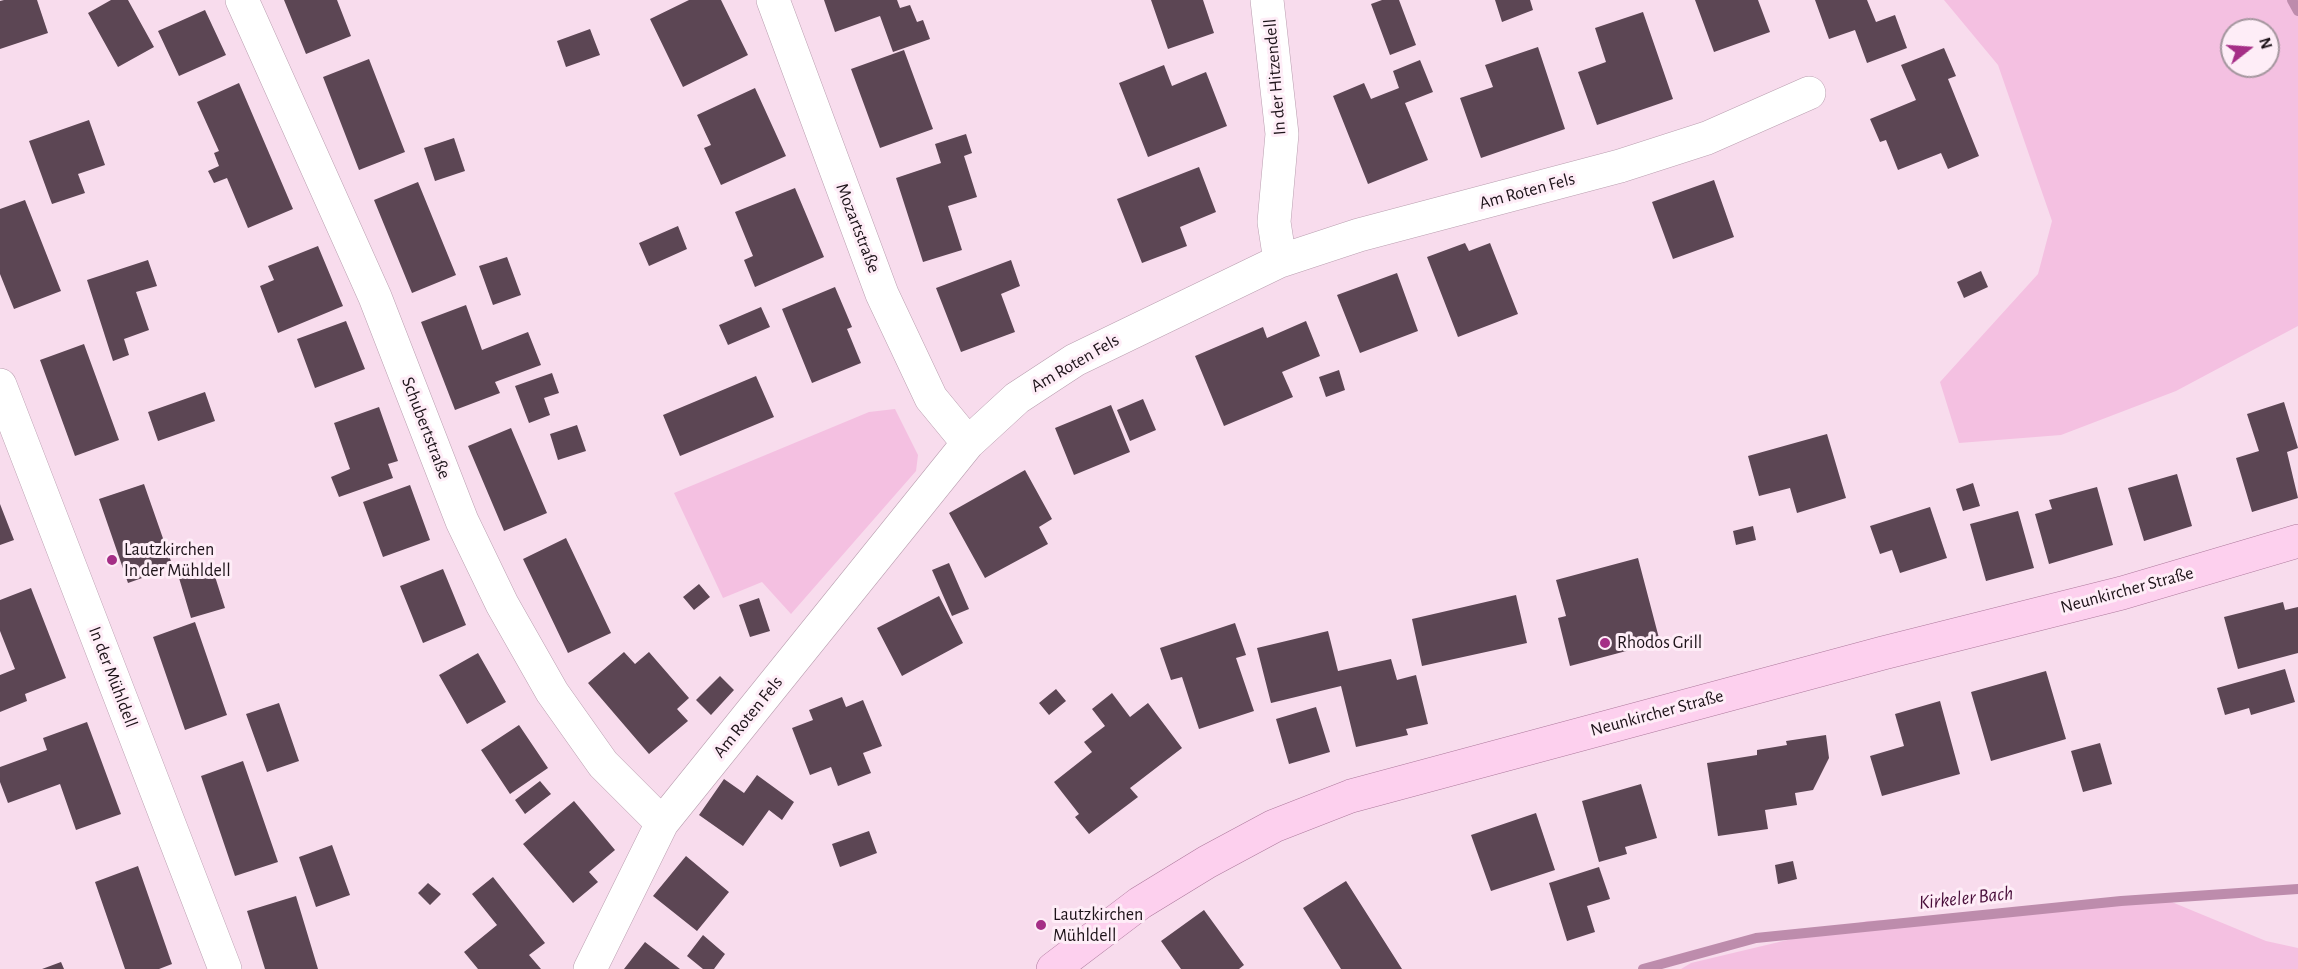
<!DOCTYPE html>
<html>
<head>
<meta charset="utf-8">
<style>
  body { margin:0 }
  #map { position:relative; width:2298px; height:969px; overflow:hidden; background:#f8dced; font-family:"Alegreya Sans",sans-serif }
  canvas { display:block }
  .north { position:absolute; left:2220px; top:18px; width:60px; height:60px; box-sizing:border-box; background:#feedf7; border:2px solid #a4969e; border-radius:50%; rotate:73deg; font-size:16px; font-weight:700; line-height:24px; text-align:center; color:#1d1319 }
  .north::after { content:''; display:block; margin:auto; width:21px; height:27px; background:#a52e86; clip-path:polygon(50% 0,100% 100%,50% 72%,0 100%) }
</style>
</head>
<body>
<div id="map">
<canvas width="2298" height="969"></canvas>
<div class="north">N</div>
</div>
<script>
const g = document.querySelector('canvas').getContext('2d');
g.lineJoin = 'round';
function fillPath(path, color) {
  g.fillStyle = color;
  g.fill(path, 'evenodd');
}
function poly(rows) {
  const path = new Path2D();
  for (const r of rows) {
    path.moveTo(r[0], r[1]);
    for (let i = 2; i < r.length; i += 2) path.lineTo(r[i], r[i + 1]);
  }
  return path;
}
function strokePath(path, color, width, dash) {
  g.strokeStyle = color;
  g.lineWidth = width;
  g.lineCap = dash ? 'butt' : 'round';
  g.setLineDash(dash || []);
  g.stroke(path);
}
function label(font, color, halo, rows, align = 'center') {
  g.font = font + ' "Alegreya Sans",sans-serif';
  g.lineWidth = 6;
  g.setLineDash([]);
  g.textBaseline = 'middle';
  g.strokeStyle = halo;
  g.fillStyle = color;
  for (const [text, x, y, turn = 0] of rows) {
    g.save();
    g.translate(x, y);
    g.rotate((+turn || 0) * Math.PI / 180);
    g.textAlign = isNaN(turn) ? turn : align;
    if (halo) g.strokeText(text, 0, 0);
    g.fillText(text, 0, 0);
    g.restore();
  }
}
fillPath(poly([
  [1944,0,2298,0,2298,326,2176,391,2061,435,1959,443,1940,382,2038,274,2052,221,1998,65],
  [2232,30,2268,30,2268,66,2232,66],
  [895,409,918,455,916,471,791,614,762,582,723,598,674,493,869,412],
  [2162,898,2266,941,2298,948,2298,969,1681,969,1691,963,1867,921,2089,906]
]), '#f4c0e1');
strokePath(poly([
  [2292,0,2298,11],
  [1643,969,1756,938,2121,901,2298,889]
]), '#bd8cac', 10);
fillPath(poly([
  [4,0,37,0,48,33,0,49,0,1],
  [111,0,128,0,154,47,118,67,88,13],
  [284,0,337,0,351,36,306,54],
  [689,0,721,0,748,55,683,87,650,19],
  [824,0,897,0,900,8,910,5,917,22,923,20,930,39,893,52,880,16,835,32],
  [1151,0,1203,0,1214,33,1168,49],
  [1382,0,1399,0,1416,45,1390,55,1371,4],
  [1495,0,1530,0,1533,10,1502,22],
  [1695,0,1758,0,1770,32,1714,52],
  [1815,0,1867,0,1876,22,1895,15,1907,48,1867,63,1855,30,1829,39],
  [205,10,226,55,179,76,158,31],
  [1643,12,1673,99,1597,125,1578,72,1606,62,1595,28],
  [590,29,600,55,566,67,557,41],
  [1538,47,1565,129,1481,158,1460,98,1493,87,1485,65],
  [1944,48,1956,76,1948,79,1979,156,1948,169,1941,153,1898,170,1886,140,1880,142,1870,119,1916,100,1901,65],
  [904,50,933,129,880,148,851,69],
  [369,59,405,152,359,170,323,77],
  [1420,60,1433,92,1405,103,1428,160,1368,184,1333,96,1364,83,1371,99,1399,88,1393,71],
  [1164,65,1172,86,1206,72,1227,126,1148,157,1119,83],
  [239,83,293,209,248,228,227,178,214,183,208,171,219,166,214,153,219,151,197,102],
  [755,88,786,156,721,185,704,148,711,145,697,115],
  [89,120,105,165,78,174,85,193,52,204,29,141],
  [966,134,972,153,964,156,977,197,948,206,962,250,923,262,896,178,941,163,935,144],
  [454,138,465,171,435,181,424,148],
  [1199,167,1216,212,1180,227,1187,246,1142,263,1117,199],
  [1714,180,1734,237,1673,259,1652,202],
  [418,182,456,275,412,293,374,200],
  [795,188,824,257,755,287,744,260,753,256,735,212],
  [25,200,61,291,14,309,0,274,0,209],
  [678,226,687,249,649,266,639,243],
  [1465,243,1469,251,1490,243,1518,314,1458,337,1427,257],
  [318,246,343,306,278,333,260,286,274,280,268,266],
  [507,257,521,295,493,305,479,266],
  [148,260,157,286,136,292,149,330,124,339,129,355,113,361,87,280],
  [1011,260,1020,286,1001,294,1015,332,961,352,936,288],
  [1981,271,1988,287,1964,298,1957,282],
  [1397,273,1418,331,1360,353,1337,295],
  [835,287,852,327,847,329,861,363,812,383,782,309],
  [466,305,482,350,528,332,541,365,495,382,500,393,455,410,421,322],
  [761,307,770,327,728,345,719,325],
  [346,321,365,369,315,388,297,339],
  [1306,321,1320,356,1282,372,1293,397,1224,426,1195,356,1263,327,1267,338],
  [84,344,119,440,75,456,40,360],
  [1339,370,1345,390,1326,397,1319,377],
  [552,373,559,393,544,398,550,415,529,423,515,386],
  [756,376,774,417,680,456,663,415],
  [205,392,215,421,158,441,148,412],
  [1143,399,1156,430,1130,441,1117,410],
  [2284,402,2298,448,2287,452,2298,498,2252,512,2236,458,2259,451,2247,414],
  [1111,405,1130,452,1074,475,1055,428],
  [379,407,398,461,388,464,393,478,339,497,331,477,350,469,334,423],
  [577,425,586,451,558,460,550,434],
  [511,428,547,513,504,531,468,446],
  [1827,434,1846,498,1797,513,1790,488,1759,496,1748,456],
  [1025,470,1052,519,1039,527,1048,544,985,578,949,513],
  [2177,474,2192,526,2144,541,2128,488],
  [1973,483,1980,506,1963,511,1956,489],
  [144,484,173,567,128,583,99,499],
  [410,485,430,540,383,557,363,502],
  [2097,487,2113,545,2049,564,2035,514,2052,509,2049,500],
  [0,504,14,540,0,545],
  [1930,507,1947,558,1900,573,1892,550,1880,554,1870,526],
  [2018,511,2034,568,1986,581,1970,524],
  [1753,526,1756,540,1736,545,1733,531],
  [566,538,611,633,568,653,523,559],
  [1638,558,1660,642,1570,666,1558,618,1566,616,1556,580],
  [949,563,969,609,952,616,932,570],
  [212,567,225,608,191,618,179,578],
  [443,569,466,625,423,643,400,586],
  [699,584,710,597,694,610,683,597],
  [31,588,66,678,25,694,27,701,0,712,0,675,15,669,0,631,0,600],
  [1516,595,1527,643,1422,666,1412,619],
  [939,596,963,643,902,676,877,628],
  [759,598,770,631,750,637,739,605],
  [2283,602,2285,610,2298,607,2298,653,2238,669,2224,617],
  [195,622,227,715,185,730,153,637],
  [1235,623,1246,655,1236,658,1254,711,1199,729,1182,677,1171,680,1160,648],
  [1328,631,1338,671,1391,659,1397,680,1416,675,1428,724,1406,729,1408,735,1356,747,1341,686,1271,703,1257,648],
  [624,652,635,664,649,652,689,698,677,709,688,721,649,754,588,683],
  [478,653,506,702,467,724,439,675],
  [2285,669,2295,702,2251,715,2249,708,2225,715,2217,688],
  [2046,671,2066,739,1991,761,1971,692],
  [720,676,734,690,711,715,696,700],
  [1056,689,1066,701,1049,715,1039,703],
  [1112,693,1130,717,1148,703,1182,748,1130,788,1138,797,1089,834,1075,817,1079,814,1054,782,1092,752,1084,742,1105,726,1092,709],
  [842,697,846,707,863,700,882,746,863,753,871,773,838,786,831,767,810,775,792,728,813,720,809,710],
  [1940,701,1960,774,1882,796,1870,756,1904,746,1895,714],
  [279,703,299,761,267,772,246,714],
  [1316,707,1330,752,1289,764,1276,719],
  [87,722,121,814,76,830,60,784,8,803,0,782,0,767,47,750,43,738],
  [519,725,548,768,510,794,481,750],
  [1826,735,1829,758,1813,790,1795,793,1797,805,1765,810,1768,829,1718,836,1707,763,1757,755,1757,750,1787,745,1786,741],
  [2100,743,2112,784,2083,792,2071,751],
  [243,761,278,862,235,876,201,776],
  [757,775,794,802,782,820,769,810,743,846,699,815,724,779,744,793],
  [540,781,551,794,525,814,515,800],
  [1641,784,1657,838,1625,847,1627,854,1599,862,1582,801],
  [574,801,615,850,589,872,598,882,573,903,523,844],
  [1536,813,1555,870,1491,891,1471,835],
  [869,831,877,853,840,867,832,844],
  [332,845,350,895,316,907,299,857],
  [686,856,729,892,697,931,653,896],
  [1793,861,1797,879,1778,884,1775,865],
  [138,866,172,964,159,969,125,969,95,882],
  [1599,867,1610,899,1587,906,1595,932,1567,941,1549,883],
  [493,877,545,943,529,955,541,969,478,969,464,952,497,925,472,894],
  [1346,881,1402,969,1341,969,1303,908],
  [428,883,441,894,430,905,418,893],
  [296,896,318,969,265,969,247,911],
  [1204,910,1244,965,1239,969,1181,969,1161,941],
  [703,935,725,954,714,969,703,969,687,956],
  [645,942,680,969,624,969],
  [61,962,64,969,42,969]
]), '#5c4654');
const minor = poly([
  [242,0,375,297,462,521,502,604,552,692,603,764,662,823],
  [773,0,882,294,931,398,968,443],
  [1267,0,1282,134,1274,222,1280,261],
  [0,385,225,969],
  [590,969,662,823,968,443,1017,398,1075,360,1280,261,1359,235,1620,166,1707,138,1809,93]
]);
const major = poly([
  [1053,969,1140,903,1207,862,1274,826,1351,796,1883,653,2122,593,2298,541]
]);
strokePath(minor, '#b99eaf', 34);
strokePath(major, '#ad799c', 34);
strokePath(minor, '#fff', 33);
strokePath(major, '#fdd0ee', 33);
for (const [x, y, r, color] of [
  [112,560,6,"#a52e86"],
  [1605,643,6,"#a52e86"],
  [1041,925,6,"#a52e86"]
]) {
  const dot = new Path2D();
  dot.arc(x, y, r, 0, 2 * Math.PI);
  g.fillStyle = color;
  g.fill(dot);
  strokePath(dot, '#feedf7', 2);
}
label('18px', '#1d1319', '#feedf7', [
  ["In der Hitzendell",1275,77,-95],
  ["Am Roten Fels",1527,191,-15],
  ["Mozartstraße",858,228,69],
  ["Am Roten Fels",1075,363,-30],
  ["Schubertstraße",426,428,69],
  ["Neunkircher Straße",2127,590,-15],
  ["In der Mühldell",113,677,69],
  ["Neunkircher Straße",1657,713,-15],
  ["Am Roten Fels",748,717,-51]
]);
label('18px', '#1d1319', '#feedf7', [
  ["Lautzkirchen",124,550],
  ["In der Mühldell",124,571],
  ["Rhodos Grill",1617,643],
  ["Lautzkirchen",1053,915],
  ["Mühldell",1053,936]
], 'left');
label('italic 20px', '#490e3a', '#feedf7', [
  ["Kirkeler Bach",1966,898,-6]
]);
</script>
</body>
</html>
